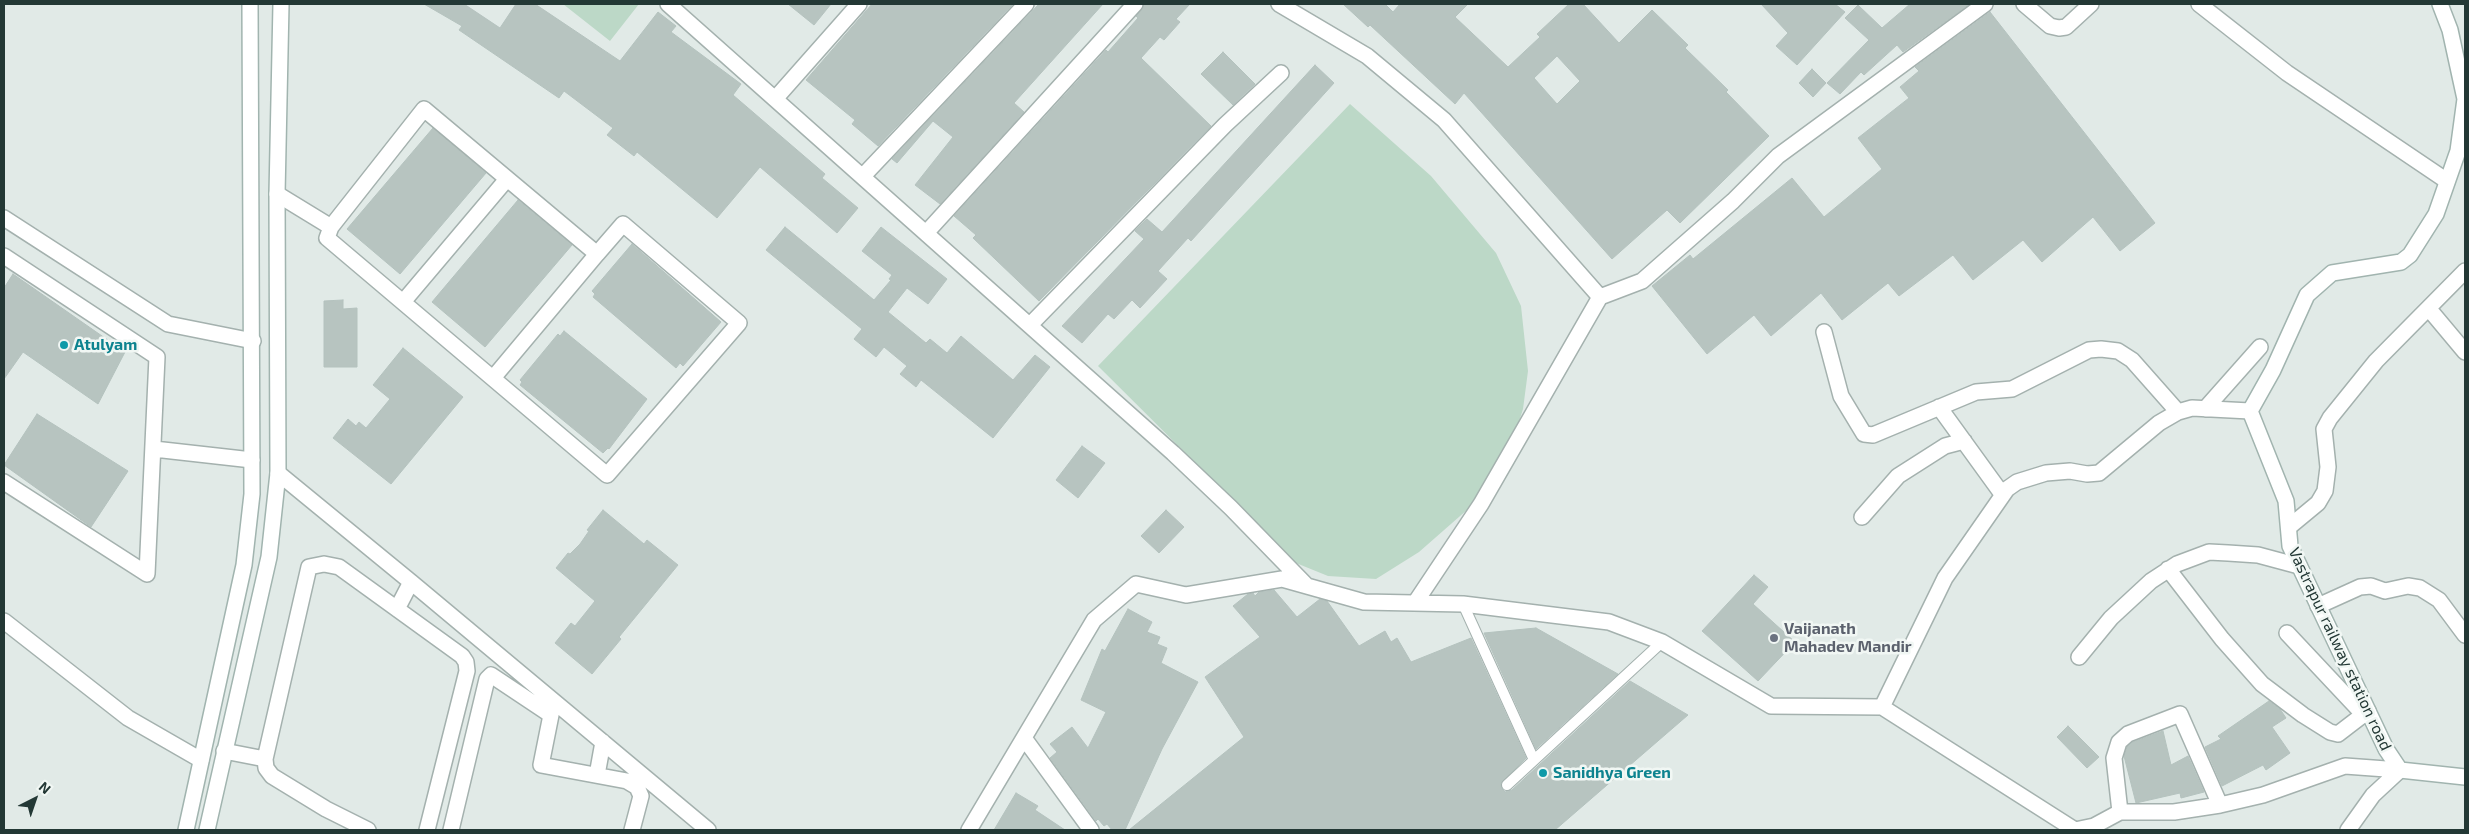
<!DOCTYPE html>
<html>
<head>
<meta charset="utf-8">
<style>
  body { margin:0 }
  #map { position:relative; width:2469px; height:834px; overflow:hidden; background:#e1eae7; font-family:"Exo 2",sans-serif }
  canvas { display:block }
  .frame { position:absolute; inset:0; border:5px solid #233835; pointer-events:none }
  .north { position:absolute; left:10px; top:774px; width:50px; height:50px; -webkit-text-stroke:4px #f1f7f4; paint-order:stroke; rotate:41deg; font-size:14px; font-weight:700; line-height:20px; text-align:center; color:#233835 }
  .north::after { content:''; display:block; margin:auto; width:18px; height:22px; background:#233835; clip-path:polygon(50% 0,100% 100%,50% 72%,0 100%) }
</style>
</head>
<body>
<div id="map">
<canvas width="2469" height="834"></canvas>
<div class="frame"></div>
<div class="north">N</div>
</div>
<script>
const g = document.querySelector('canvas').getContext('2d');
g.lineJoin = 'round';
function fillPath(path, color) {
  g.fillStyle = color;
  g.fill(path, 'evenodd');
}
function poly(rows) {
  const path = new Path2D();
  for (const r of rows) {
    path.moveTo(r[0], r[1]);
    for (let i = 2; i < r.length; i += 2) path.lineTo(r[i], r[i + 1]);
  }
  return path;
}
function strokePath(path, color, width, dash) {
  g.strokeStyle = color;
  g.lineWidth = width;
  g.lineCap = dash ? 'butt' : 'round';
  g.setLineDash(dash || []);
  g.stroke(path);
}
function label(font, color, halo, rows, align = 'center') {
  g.font = font + ' "Exo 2",sans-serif';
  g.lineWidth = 5;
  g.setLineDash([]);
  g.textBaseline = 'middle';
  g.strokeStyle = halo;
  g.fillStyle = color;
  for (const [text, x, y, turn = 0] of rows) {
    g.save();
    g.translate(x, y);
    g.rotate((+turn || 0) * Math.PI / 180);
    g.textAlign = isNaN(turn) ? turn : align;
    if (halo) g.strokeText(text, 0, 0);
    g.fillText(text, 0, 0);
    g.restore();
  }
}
fillPath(poly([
  [563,4,639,4,610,41],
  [1350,104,1431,176,1496,253,1521,306,1528,371,1523,409,1500,481,1419,552,1376,579,1328,576,1296,563,1098,366]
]), '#bcd8c7');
const building = poly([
  [424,4,464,4,500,28,516,4,535,4,620,61,658,12,676,26,671,32,741,84,733,95,825,174,822,178,858,208,837,233,760,167,717,218,637,152,634,156,607,135,613,128,564,91,559,98,459,30,462,26,424,4],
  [788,4,831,4,814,25,788,4],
  [872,4,1012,5,878,146,852,124,855,120,806,80,872,4],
  [1039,4,1103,4,1014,103,1024,112,940,204,915,185,953,137,933,121,897,163,892,159,1039,4],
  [1144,4,1190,4,1176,19,1180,22,1164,40,1160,37,1141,58,1211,126,1039,301,973,238,976,235,954,216,1106,50,1108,52,1138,18,1136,16,1144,4],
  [1343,4,1385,4,1393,12,1400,4,1468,4,1455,17,1508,67,1540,37,1537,34,1569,4,1583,4,1619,43,1652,10,1688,45,1685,48,1728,90,1726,92,1769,136,1680,223,1667,210,1612,259,1464,93,1455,104,1370,25,1368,27,1343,4],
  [1557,56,1580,81,1557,104,1534,78,1557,56],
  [1761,4,1835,4,1845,12,1797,65,1776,46,1788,33,1761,4],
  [1910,4,1970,4,1903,52,1897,45,1864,75,1861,72,1840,94,1827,83,1869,40,1845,18,1858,5,1882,28,1910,4],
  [1990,12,2155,223,2120,251,2093,217,2042,262,2023,240,1973,280,1953,255,1899,296,1888,283,1842,320,1821,293,1771,336,1754,315,1707,354,1652,286,1690,255,1693,259,1792,178,1824,217,1882,169,1858,138,1909,98,1900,87,1919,71,1915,67,1990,12],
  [1223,52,1255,84,1233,105,1201,74,1223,52],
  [1315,65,1334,83,1191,241,1188,238,1158,271,1167,279,1140,308,1132,300,1114,319,1108,314,1082,343,1062,326,1144,239,1135,231,1147,219,1162,232,1315,65],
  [1812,69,1826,83,1813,97,1799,83,1812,69],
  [433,128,486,173,400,274,347,229,433,128],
  [518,200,572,245,485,347,432,302,518,200],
  [785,227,874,300,891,280,889,279,892,275,862,251,881,227,947,279,928,304,907,288,888,312,926,343,930,339,947,353,961,336,1013,380,1035,355,1050,367,993,438,921,380,916,387,900,374,907,366,884,347,876,357,854,339,862,329,766,250,785,227],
  [632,244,721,322,683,366,680,363,676,368,593,297,595,294,592,291,632,244],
  [13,274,125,352,98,404,23,352,4,379,4,288,13,274],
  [343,300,343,309,357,308,357,367,324,367,324,301,343,300],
  [564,331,647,399,609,449,608,448,603,453,520,385,522,382,520,380,558,334,560,336,564,331],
  [403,348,463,397,391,484,333,438,348,419,356,426,359,422,366,428,390,399,373,385,403,348],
  [37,414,128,471,91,527,4,465,37,414],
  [1082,446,1105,463,1078,498,1056,480,1082,446],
  [603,510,644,544,647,540,678,565,619,637,621,639,592,674,555,643,571,623,575,626,595,601,556,568,568,553,570,554,580,544,589,531,587,530,603,510],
  [1166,510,1184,527,1159,553,1141,536,1166,510],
  [1754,575,1768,587,1753,604,1795,642,1758,681,1702,631,1754,575],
  [1274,590,1297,617,1320,599,1327,601,1359,646,1385,631,1391,642,1397,638,1411,662,1471,638,1526,758,1501,783,1502,789,1505,792,1512,790,1630,681,1688,715,1555,830,1129,830,1244,737,1205,677,1260,637,1233,606,1248,594,1253,593,1255,596,1259,592,1274,590],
  [1128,609,1152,622,1147,632,1160,637,1157,644,1167,648,1161,663,1198,682,1162,749,1125,830,1112,830,1107,824,1104,826,1098,819,1096,821,1050,758,1057,752,1050,744,1072,727,1088,748,1106,712,1081,700,1102,649,1105,651,1128,609],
  [1536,628,1618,674,1536,749,1484,633,1536,628],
  [2269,701,2280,709,2286,718,2272,727,2290,753,2266,770,2263,765,2222,786,2205,747,2221,739,2218,736,2269,701],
  [2068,726,2099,757,2087,768,2057,737,2068,726],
  [2163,731,2171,765,2188,756,2204,792,2181,798,2180,793,2136,803,2124,756,2127,747,2133,742,2163,731],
  [1016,793,1038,806,1035,810,1065,830,994,830,1016,793]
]);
fillPath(building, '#b7c4c0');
strokePath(building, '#b4c2be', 1);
const lane = poly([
  [1463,604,1534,760],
  [1507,785,1662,642]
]);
const street = poly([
  [668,4,1173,453,1231,508,1306,585],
  [1279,4,1367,56,1444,120,1600,297,1642,281,1733,201,1778,156,1985,4],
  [2024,4,2050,26,2059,28,2066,27,2091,4],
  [2199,4,2287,73,2447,181],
  [775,99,859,4],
  [863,176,1026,4],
  [277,194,331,227,424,109,597,254,623,224,739,323,607,475,327,238,331,227],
  [4,218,168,324,253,341],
  [926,233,1135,4],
  [4,256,157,357,147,574,4,482],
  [403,302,507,179],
  [2429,309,2465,352],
  [1030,325,1225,125,1281,73],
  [1824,332,1841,396,1864,434,1873,435,1976,392,2012,389,2089,350,2101,349,2118,351,2132,360,2178,412],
  [493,378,597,254],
  [1939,407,2002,494],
  [2205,409,2260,347],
  [154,449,252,460],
  [278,473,411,582,708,830],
  [1862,517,1898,476,1945,446,1964,441],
  [2289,527,2318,503,2325,491,2328,467,2324,429,2330,418,2376,361,2465,271],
  [2168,569,2222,639,2262,684,2303,715,2330,732,2338,734,2368,711],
  [1415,603,1481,504,1600,297],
  [2318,606,2360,587,2371,586,2385,591,2408,586,2420,588,2439,600,2465,635],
  [397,609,411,582],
  [4,621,128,718,201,760],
  [2287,633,2364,715],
  [2079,657,2111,618,2151,581,2177,564,2209,552,2228,553,2258,555,2299,566],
  [1882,707,1945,578,2007,489,2017,482,2046,473,2070,471,2087,474,2099,473,2159,423,2178,412,2192,408,2250,411],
  [1882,707,2075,830],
  [1024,738,1091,830],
  [224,751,265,759],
  [597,775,603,742],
  [2120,812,2114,758,2119,742,2128,734,2180,714,2220,805],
  [368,830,326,809,272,776,266,768,265,759,309,567,324,564,339,567,462,656,466,662,467,671,427,830],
  [451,830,487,679,491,675,551,715,541,765,627,781,637,787,641,796,632,830],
  [969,830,1094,620,1136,584,1186,595,1282,579,1364,602,1463,604,1609,622,1662,642,1771,706,1882,707],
  [2075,830,2094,826,2120,812,2174,812,2220,805,2263,795,2345,766,2400,770],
  [2348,830,2373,795,2400,770]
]);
const secondary = poly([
  [2440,4,2450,30,2465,99,2458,151,2436,214,2410,255,2401,262,2332,273,2307,295,2273,370,2250,411,2286,501,2290,546,2386,749,2400,770,2465,777],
  [186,830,244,565,252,494,250,4],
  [207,830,269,557,278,473,277,194,281,4]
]);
strokePath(lane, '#a4b1ae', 12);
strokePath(street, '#a4b1ae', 18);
strokePath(secondary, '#a1b4af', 18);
strokePath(lane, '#fff', 10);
strokePath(street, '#fff', 15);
strokePath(secondary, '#fff', 15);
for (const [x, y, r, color] of [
  [64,345,5,"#0f9aa8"],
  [1774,638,5,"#6b7280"],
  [1543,773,5,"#0f9aa8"]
]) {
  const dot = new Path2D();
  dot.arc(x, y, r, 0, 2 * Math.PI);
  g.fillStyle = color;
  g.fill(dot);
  strokePath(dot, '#f1f7f4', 2);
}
label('bold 16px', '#0d838f', '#f1f7f4', [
  ["Atulyam",74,345],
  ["Sanidhya Green",1553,773]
], 'left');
label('bold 16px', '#5b616d', '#f1f7f4', [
  ["Vaijanath",1784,629],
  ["Mahadev Mandir",1784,647]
], 'left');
label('16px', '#233835', '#f1f7f4', [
  ["Vastrapur railway station road",2340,649,65]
]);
</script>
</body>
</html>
